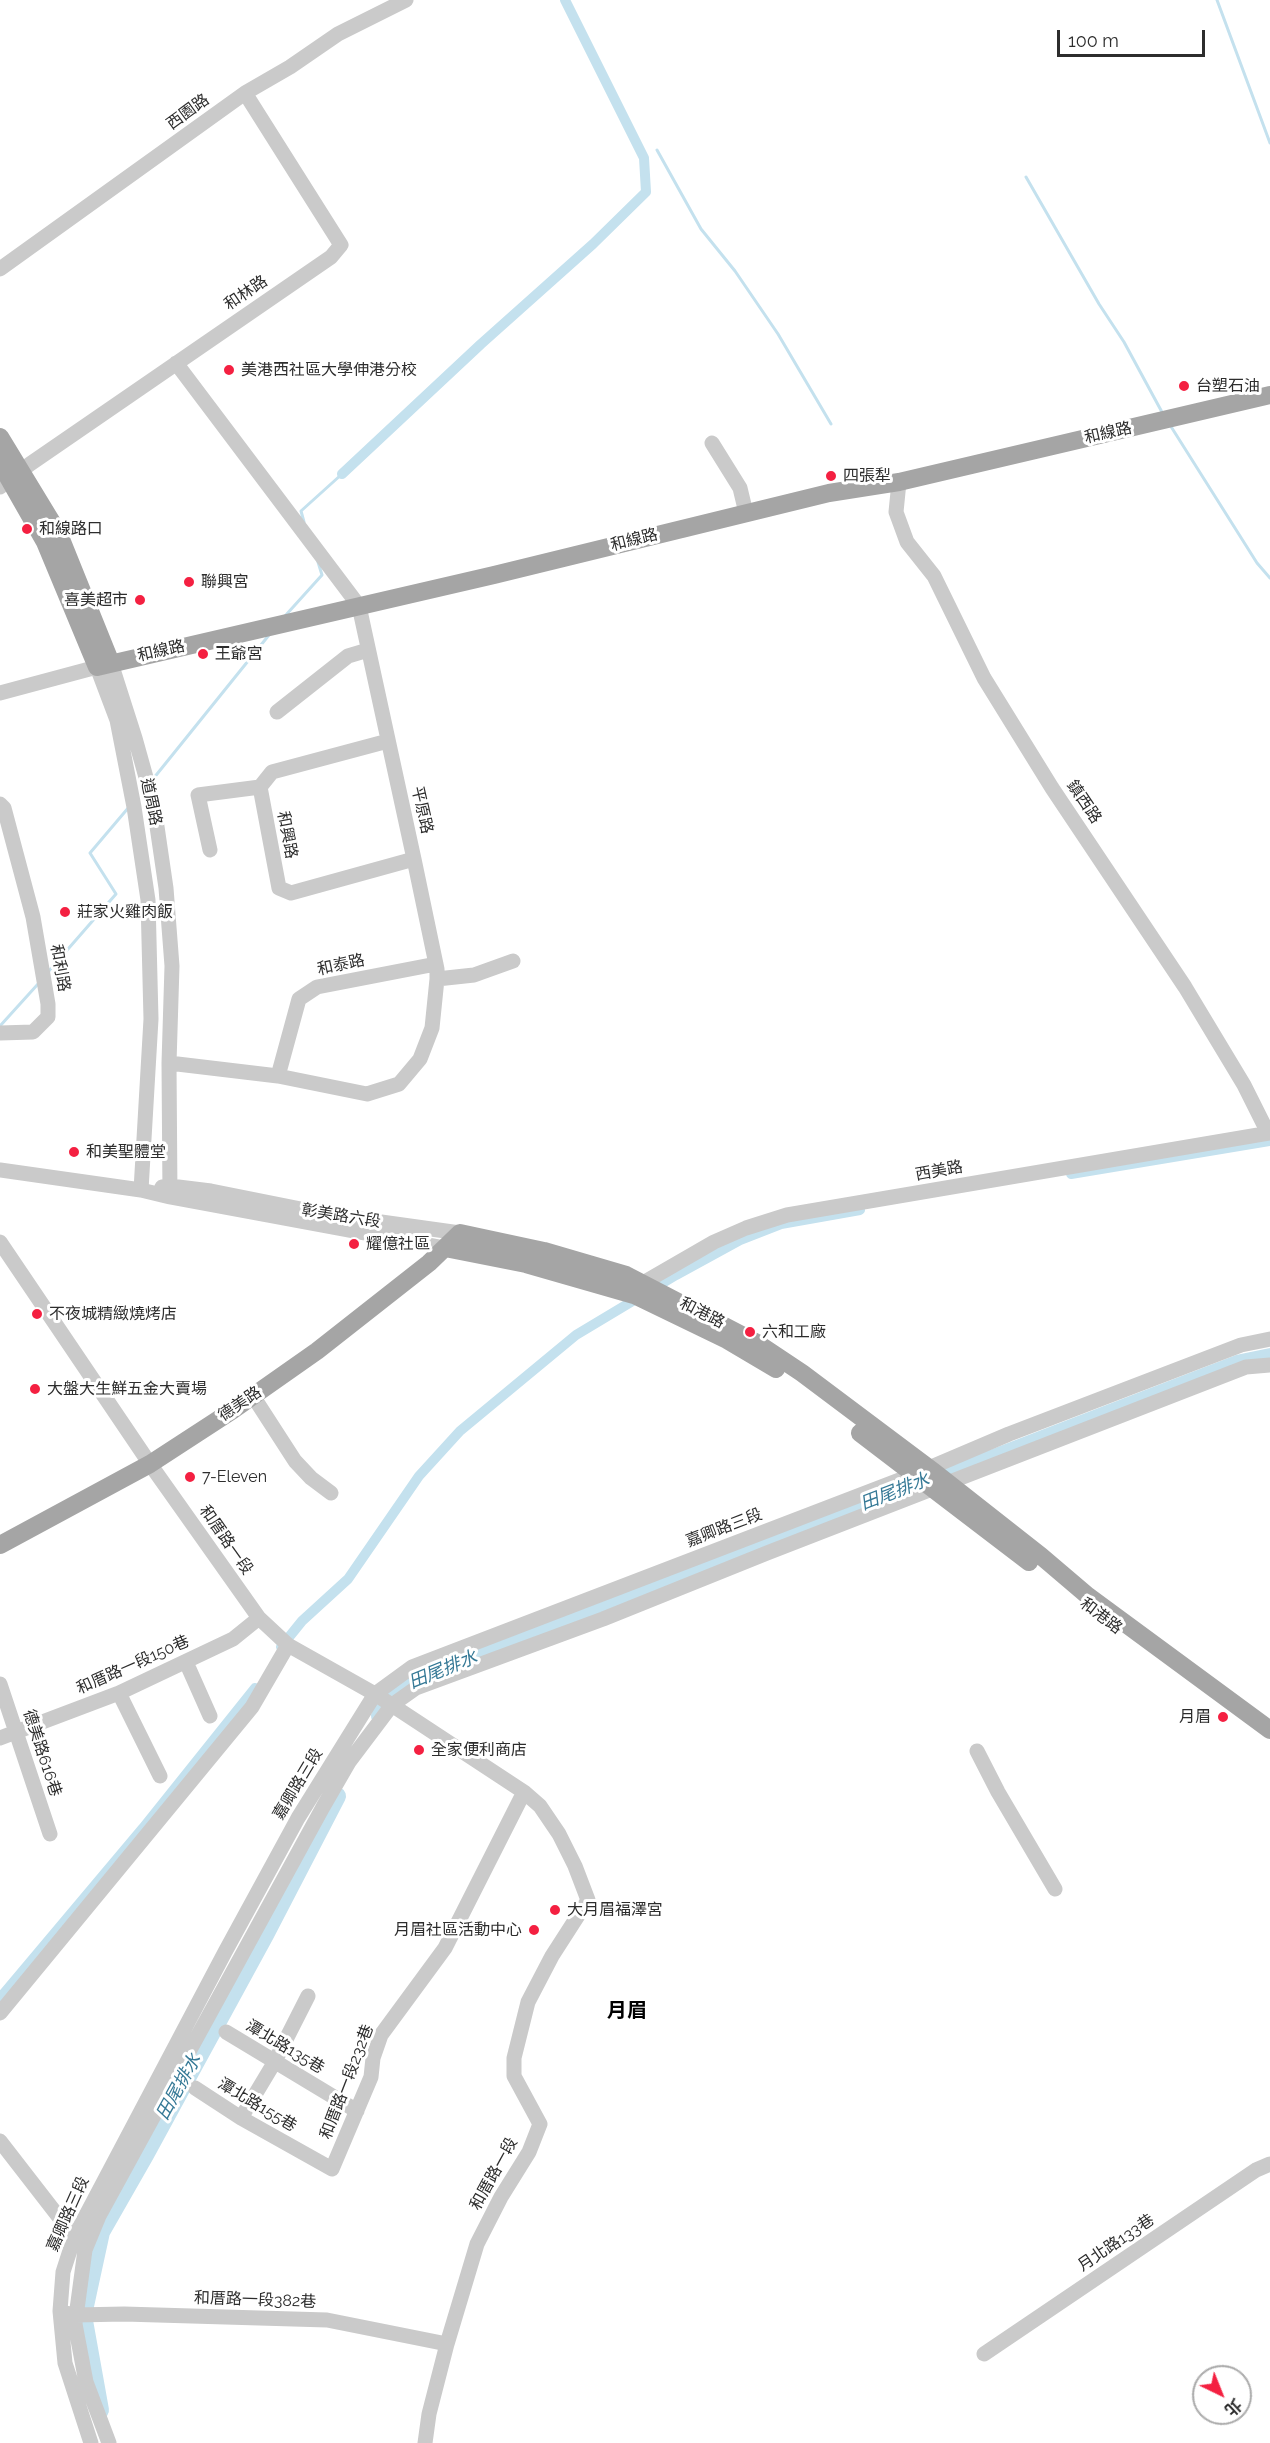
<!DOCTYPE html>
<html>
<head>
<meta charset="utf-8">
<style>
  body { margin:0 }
  #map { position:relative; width:1270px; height:2443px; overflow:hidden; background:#fff; font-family:Raleway,"Noto Sans TC",sans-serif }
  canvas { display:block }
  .north { position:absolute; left:1192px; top:2365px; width:60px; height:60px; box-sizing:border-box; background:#fff; border:2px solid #ababab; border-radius:50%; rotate:137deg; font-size:16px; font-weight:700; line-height:24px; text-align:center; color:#2d2d2d }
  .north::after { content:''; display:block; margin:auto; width:21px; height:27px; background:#f42041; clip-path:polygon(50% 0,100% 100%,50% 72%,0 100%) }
  .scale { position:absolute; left:1057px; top:30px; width:148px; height:27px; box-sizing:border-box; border:3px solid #2d2d2d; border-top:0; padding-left:8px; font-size:18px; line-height:21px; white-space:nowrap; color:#2d2d2d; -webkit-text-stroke:4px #fff; paint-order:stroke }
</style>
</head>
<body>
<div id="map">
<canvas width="1270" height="2443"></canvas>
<div class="north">北</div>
<div class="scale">100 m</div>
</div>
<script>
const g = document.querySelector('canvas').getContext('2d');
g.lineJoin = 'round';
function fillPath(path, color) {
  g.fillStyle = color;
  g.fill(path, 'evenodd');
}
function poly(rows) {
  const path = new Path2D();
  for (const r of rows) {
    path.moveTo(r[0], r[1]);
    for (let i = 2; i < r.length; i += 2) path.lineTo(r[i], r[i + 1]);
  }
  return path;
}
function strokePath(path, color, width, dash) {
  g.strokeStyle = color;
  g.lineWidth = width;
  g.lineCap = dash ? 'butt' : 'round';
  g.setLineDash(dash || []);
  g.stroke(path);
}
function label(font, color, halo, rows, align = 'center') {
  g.font = font + ' Raleway,"Noto Sans TC",sans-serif';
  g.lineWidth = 6;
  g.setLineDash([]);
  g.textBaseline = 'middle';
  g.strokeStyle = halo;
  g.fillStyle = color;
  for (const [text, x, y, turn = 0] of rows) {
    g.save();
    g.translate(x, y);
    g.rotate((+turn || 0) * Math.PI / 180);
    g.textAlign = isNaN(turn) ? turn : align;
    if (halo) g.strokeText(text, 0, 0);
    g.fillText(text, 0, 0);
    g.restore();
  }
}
fillPath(poly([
  [1270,1348,1270,1360,967,1472,956,1463,1236,1355]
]), '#c4e1ee');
strokePath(poly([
  [1217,0,1270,143],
  [657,150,701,229,735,271,778,334,831,424],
  [1026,177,1099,304,1124,342,1163,414],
  [1170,425,1257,563,1270,578],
  [304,522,301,511,342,474],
  [285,616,322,575,318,562],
  [153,779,269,635],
  [48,972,116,894,90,853,129,807],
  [0,1026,38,984]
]), '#c4e1ee', 3);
strokePath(poly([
  [342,474,481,344,593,244,646,192,644,158,565,0],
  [1071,1174,1270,1141],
  [281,1647,302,1621,348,1579,419,1476,460,1431,576,1335,676,1275,740,1240,781,1224,860,1210],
  [0,1998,143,1828,255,1688]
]), '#c4e1ee', 10);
strokePath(poly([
  [380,1716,396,1689,444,1668,713,1560,984,1459],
  [100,2410,83,2315,101,2232,145,2155,265,1935,337,1796]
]), '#c4e1ee', 18);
strokePath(poly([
  [0,269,245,93,290,67,338,34,406,0],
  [712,443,740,488,746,513],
  [899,482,896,512,907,542,934,576,984,678,1052,788,1185,987,1244,1085,1268,1133],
  [0,487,30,464,331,257,341,245,245,93],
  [111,663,135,738,154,806,166,888,172,966,169,1063,170,1197],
  [0,693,97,667,117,720,134,807,148,900,151,1019,141,1190],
  [277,712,348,656,368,650],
  [388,741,272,772,260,787,279,888,291,893,414,859],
  [0,804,4,808,33,917,48,1004,48,1017,33,1032,0,1033],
  [210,850,198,795,260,787],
  [437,979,474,975,513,961],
  [169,1063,278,1076,367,1094,399,1084,420,1059,432,1028,437,979,437,969,414,859,359,606,176,363],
  [278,1076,299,999,317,987,436,964],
  [0,1170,141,1190,170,1197,445,1248],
  [162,1187,170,1186,211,1191,331,1215,460,1233],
  [0,1242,150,1464,259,1618,288,1645,375,1694,524,1792,540,1806,559,1834,575,1866,588,1900,552,1956,528,2002,514,2058,514,2076,540,2124,529,2152,501,2197,477,2244,447,2344,429,2414,425,2443],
  [637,1291,643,1283,714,1242,746,1228,787,1215,1270,1133],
  [253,1396,295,1461,311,1478,331,1493],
  [186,1662,210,1716],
  [0,1684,50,1834],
  [119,1693,160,1776],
  [0,1738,119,1693,233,1639,259,1618],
  [977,1751,998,1792,1055,1889],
  [0,2013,252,1707,288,1645],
  [226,2032,357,2111],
  [195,2088,241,2118,332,2169,371,2077,373,2058,381,2035,445,1948,524,1792],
  [241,2118,274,2063,308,1996],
  [0,2141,79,2243],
  [66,2313,76,2315,124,2314,327,2320,447,2344],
  [984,2354,1256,2170,1270,2164],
  [91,2443,65,2363,60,2311,63,2272,74,2238,225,1952,298,1818,375,1694,412,1667,915,1474,1009,1434,1241,1345,1270,1339],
  [109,2443,86,2382,75,2324,85,2250,99,2216,323,1807,349,1762,392,1705,416,1688,603,1619,767,1553,1246,1367,1270,1365]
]), '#cacaca', 15);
strokePath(poly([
  [0,437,59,534,111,663],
  [0,463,45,542,97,667,494,575,829,493,899,482,1270,395],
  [445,1248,526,1264,634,1295,727,1340,776,1369],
  [860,1433,1029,1562],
  [0,1545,150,1464,233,1410,317,1351,429,1263,460,1233,544,1251,626,1275,757,1343,802,1373,934,1472,1041,1556,1088,1596,1270,1730]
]), '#a5a5a5', 18);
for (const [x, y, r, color] of [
  [229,370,6,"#f42041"],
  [1184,386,6,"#f42041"],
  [831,476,6,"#f42041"],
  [27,529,6,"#f42041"],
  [189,582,6,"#f42041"],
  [140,600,6,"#f42041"],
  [203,654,6,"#f42041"],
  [65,912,6,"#f42041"],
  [74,1152,6,"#f42041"],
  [354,1244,6,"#f42041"],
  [37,1314,6,"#f42041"],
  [750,1332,6,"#f42041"],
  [35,1389,6,"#f42041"],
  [190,1477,6,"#f42041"],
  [1223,1717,6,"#f42041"],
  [419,1750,6,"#f42041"],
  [555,1910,6,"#f42041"],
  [534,1930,6,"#f42041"]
]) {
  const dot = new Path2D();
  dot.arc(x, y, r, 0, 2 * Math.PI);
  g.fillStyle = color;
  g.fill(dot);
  strokePath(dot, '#fff', 2);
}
label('16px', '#2d2d2d', '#fff', [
  ["西園路",188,112,-36],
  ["和林路",246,293,-34],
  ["和線路",1108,433,-13],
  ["和線路",634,540,-14],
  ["和線路",161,651,-13],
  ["道周路",151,802,78],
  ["鎮西路",1084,802,56],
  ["平原路",422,810,77],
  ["和興路",287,835,79],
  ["和泰路",341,965,-12],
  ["和利路",60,968,80],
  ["西美路",939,1171,-10],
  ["彰美路六段",341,1216,9],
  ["和港路",702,1313,27],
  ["德美路",240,1404,-34],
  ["嘉卿路三段",724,1528,-21],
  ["和厝路一段",226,1540,55],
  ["和港路",1101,1616,37],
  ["和厝路一段150巷",133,1665,-24],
  ["德美路616巷",42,1753,72],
  ["嘉卿路三段",298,1784,-59],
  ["潭北路135巷",285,2047,31],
  ["和厝路一段232巷",347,2082,-69],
  ["潭北路155巷",257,2105,31],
  ["和厝路一段",494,2174,-61],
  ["嘉卿路三段",68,2214,-66],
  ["月北路133巷",1116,2243,-34],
  ["和厝路一段382巷",255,2300,2]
]);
label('16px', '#2d2d2d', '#fff', [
  ["美港西社區大學伸港分校",241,370],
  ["台塑石油",1196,386],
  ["四張犁",843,476],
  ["和線路口",39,529],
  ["聯興宮",201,582],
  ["喜美超市",128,600,"right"],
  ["王爺宮",215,654],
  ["莊家火雞肉飯",77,912],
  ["和美聖體堂",86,1152],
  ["耀億社區",366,1244],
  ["不夜城精緻燒烤店",49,1314],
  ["六和工廠",762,1332],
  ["大盤大生鮮五金大賣場",47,1389],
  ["7-Eleven",202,1477],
  ["月眉",1211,1717,"right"],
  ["全家便利商店",431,1750],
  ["大月眉福澤宮",567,1910],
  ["月眉社區活動中心",522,1930,"right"]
], 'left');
label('italic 18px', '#357996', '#fff', [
  ["田尾排水",895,1492,-21],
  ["田尾排水",443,1670,-22],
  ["田尾排水",179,2087,-61]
]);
label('bold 20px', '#000', '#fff', [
  ["月眉",627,2011]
]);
</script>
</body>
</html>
